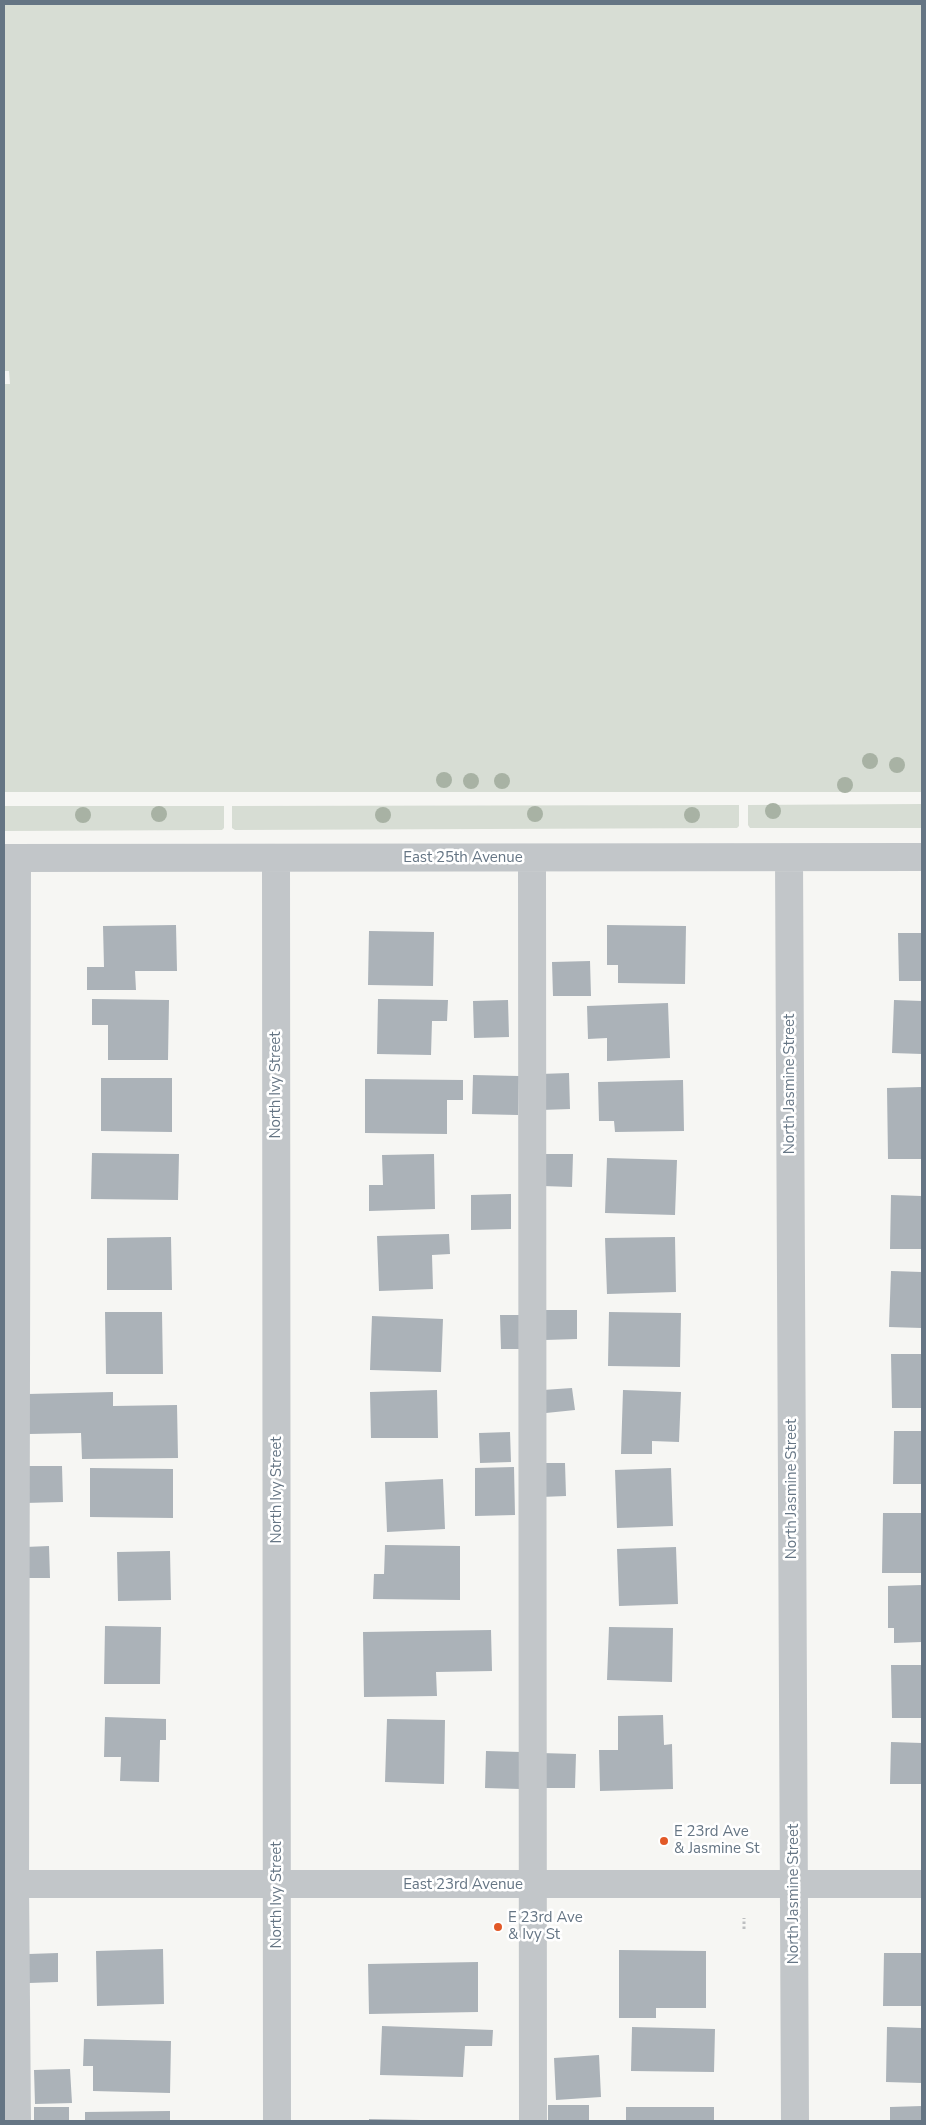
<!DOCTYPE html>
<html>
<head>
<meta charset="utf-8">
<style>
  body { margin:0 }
  #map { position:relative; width:926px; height:2125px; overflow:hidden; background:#f6f6f3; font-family:"Nunito Sans",sans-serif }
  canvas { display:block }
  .frame { position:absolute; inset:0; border:5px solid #657584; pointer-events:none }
</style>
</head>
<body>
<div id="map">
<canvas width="926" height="2125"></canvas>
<div class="frame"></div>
</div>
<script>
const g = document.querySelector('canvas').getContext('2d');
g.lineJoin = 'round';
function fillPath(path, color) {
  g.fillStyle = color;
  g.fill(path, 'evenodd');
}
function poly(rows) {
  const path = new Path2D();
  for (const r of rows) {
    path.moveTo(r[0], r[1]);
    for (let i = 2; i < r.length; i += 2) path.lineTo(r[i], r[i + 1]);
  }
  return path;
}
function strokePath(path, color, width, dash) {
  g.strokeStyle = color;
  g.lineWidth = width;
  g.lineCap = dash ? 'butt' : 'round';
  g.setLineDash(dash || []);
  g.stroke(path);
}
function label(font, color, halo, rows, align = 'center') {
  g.font = font + ' "Nunito Sans",sans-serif';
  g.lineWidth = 5;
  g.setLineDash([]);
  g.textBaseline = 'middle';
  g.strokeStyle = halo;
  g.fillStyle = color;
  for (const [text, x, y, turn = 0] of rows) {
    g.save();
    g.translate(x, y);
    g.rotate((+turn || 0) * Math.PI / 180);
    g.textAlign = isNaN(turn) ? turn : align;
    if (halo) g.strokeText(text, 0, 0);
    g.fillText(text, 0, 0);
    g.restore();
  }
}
fillPath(poly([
  [4,4,922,4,922,792,4,792,4,384,10,384,9,371,4,371],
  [922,804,922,828,750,828,748,825,748,805],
  [739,805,739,826,737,828,235,830,232,828,232,806],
  [4,806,224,806,224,828,222,830,4,831]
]), '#d7ddd4');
fillPath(poly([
  [176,925,177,971,135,971,136,990,87,990,87,967,104,967,103,926],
  [607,925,686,926,685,984,618,983,618,965,607,965],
  [369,931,434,932,433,986,368,985],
  [898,933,922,933,922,981,899,981],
  [590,961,591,996,553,996,552,962],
  [92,999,169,1000,168,1060,108,1060,108,1025,92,1025],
  [378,999,448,1000,447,1021,432,1021,431,1055,377,1054],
  [508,1000,509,1037,474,1038,473,1001],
  [894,1000,922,1001,922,1054,892,1053],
  [668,1003,670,1058,607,1061,607,1038,588,1039,587,1006],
  [569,1073,570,1109,541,1110,540,1074],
  [473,1075,519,1076,518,1115,472,1114],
  [101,1078,172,1078,172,1132,101,1131],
  [365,1079,463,1080,463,1100,447,1100,447,1134,365,1133],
  [683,1080,684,1131,615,1132,614,1121,599,1121,598,1082],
  [922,1087,922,1159,888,1159,887,1088],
  [92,1153,179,1154,178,1200,91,1199],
  [434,1154,435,1209,369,1211,369,1185,383,1185,382,1155],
  [543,1154,573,1154,572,1187,543,1186],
  [607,1158,677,1160,675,1215,605,1213],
  [511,1194,511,1229,471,1230,471,1195],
  [891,1195,922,1196,922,1249,890,1249],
  [449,1234,450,1254,432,1255,433,1289,379,1291,377,1236],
  [171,1237,172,1290,107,1290,107,1238],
  [675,1237,676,1292,607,1294,605,1238],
  [891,1271,922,1272,922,1328,889,1327],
  [544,1310,577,1310,577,1339,545,1340],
  [105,1312,162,1312,163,1374,106,1374],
  [609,1312,681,1313,680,1367,608,1366],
  [500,1315,519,1315,520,1349,501,1349],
  [372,1316,443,1319,441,1372,370,1370],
  [891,1354,922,1354,922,1408,892,1408],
  [572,1388,575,1410,546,1413,543,1390],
  [437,1390,438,1438,371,1438,370,1392],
  [623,1390,681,1392,679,1442,652,1441,652,1454,621,1454],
  [113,1392,113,1406,177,1405,178,1458,82,1459,81,1433,29,1434,28,1394],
  [894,1431,922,1431,922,1484,893,1484],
  [510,1432,511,1462,480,1463,479,1433],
  [540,1463,565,1463,566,1496,541,1497],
  [24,1466,62,1466,63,1502,25,1503],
  [514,1467,515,1515,475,1516,475,1468],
  [90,1468,173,1469,173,1518,90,1517],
  [671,1468,673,1526,617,1528,615,1470],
  [443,1479,445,1529,387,1532,385,1482],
  [883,1513,922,1513,922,1573,882,1573],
  [385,1545,460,1546,460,1600,373,1599,374,1574,384,1574],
  [49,1546,50,1578,26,1578,25,1547],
  [676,1547,678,1604,619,1606,617,1549],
  [170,1551,171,1600,118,1601,117,1552],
  [922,1585,922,1642,894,1643,894,1628,888,1628,888,1586],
  [105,1626,161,1627,160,1684,104,1684],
  [609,1627,673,1628,672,1682,607,1680],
  [491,1630,492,1671,436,1672,437,1696,364,1697,363,1632],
  [891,1665,922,1665,922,1718,892,1718],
  [663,1715,664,1745,672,1744,673,1789,600,1791,599,1750,618,1750,618,1716],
  [105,1717,166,1719,166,1740,160,1740,159,1782,120,1781,121,1757,104,1757],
  [387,1719,445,1720,444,1784,385,1782],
  [891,1742,922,1743,922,1784,890,1784],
  [486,1751,521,1752,520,1789,485,1788],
  [541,1753,576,1754,575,1788,540,1788],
  [163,1949,164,2004,97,2006,96,1951],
  [619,1950,706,1951,706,2008,656,2008,656,2018,619,2018],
  [58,1953,58,1982,29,1983,29,1954],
  [884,1953,922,1953,922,2006,883,2006],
  [478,1962,478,2012,369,2014,368,1964],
  [382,2026,493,2030,492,2046,465,2046,463,2077,380,2075],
  [632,2027,715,2029,714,2072,631,2071],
  [887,2027,922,2028,922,2083,886,2082],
  [84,2039,171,2041,170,2093,93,2091,93,2066,83,2066],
  [599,2055,601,2097,556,2100,554,2058],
  [70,2069,72,2103,35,2104,34,2070],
  [548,2105,589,2105,589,2121,548,2121],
  [922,2106,922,2121,890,2121,890,2107],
  [34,2107,69,2107,69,2121,34,2121],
  [626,2107,714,2107,714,2121,626,2121],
  [170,2111,170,2121,85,2121,85,2112],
  [369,2119,421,2120,421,2121,369,2121]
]), '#abb2b8');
strokePath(poly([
  [744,1929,744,1918]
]), '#bcbec0', 3, [2.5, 2.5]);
strokePath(poly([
  [4,858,922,857],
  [276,858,277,2121],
  [532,858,533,2121],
  [789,858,795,2121],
  [4,1884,922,1884],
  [17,2121,15,1884,17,858]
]), '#c2c6c9', 28);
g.fillStyle = '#a8b2a4';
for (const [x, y] of [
  [870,761],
  [897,765],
  [444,780],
  [471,781],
  [502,781],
  [845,785],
  [773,811],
  [159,814],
  [535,814],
  [83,815],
  [383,815],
  [692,815]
]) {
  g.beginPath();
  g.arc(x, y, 8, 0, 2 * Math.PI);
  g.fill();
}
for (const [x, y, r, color] of [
  [664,1841,5,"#e25927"],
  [498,1927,5,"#e25927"]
]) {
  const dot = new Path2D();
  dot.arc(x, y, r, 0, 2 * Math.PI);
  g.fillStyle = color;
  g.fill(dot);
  strokePath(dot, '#fff', 2);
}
label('15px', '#657584', '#fff', [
  ["East 25th Avenue",463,858],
  ["North Jasmine Street",790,1084,-90],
  ["North Ivy Street",276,1085,-90],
  ["North Jasmine Street",792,1489,-90],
  ["North Ivy Street",277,1490,-90],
  ["East 23rd Avenue",463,1885],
  ["North Jasmine Street",794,1894,-90],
  ["North Ivy Street",277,1895,-90]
]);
label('15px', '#657584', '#fff', [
  ["E 23rd Ave",674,1832],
  ["& Jasmine St",674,1849],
  ["E 23rd Ave",508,1918],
  ["& Ivy St",508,1935]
], 'left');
</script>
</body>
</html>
